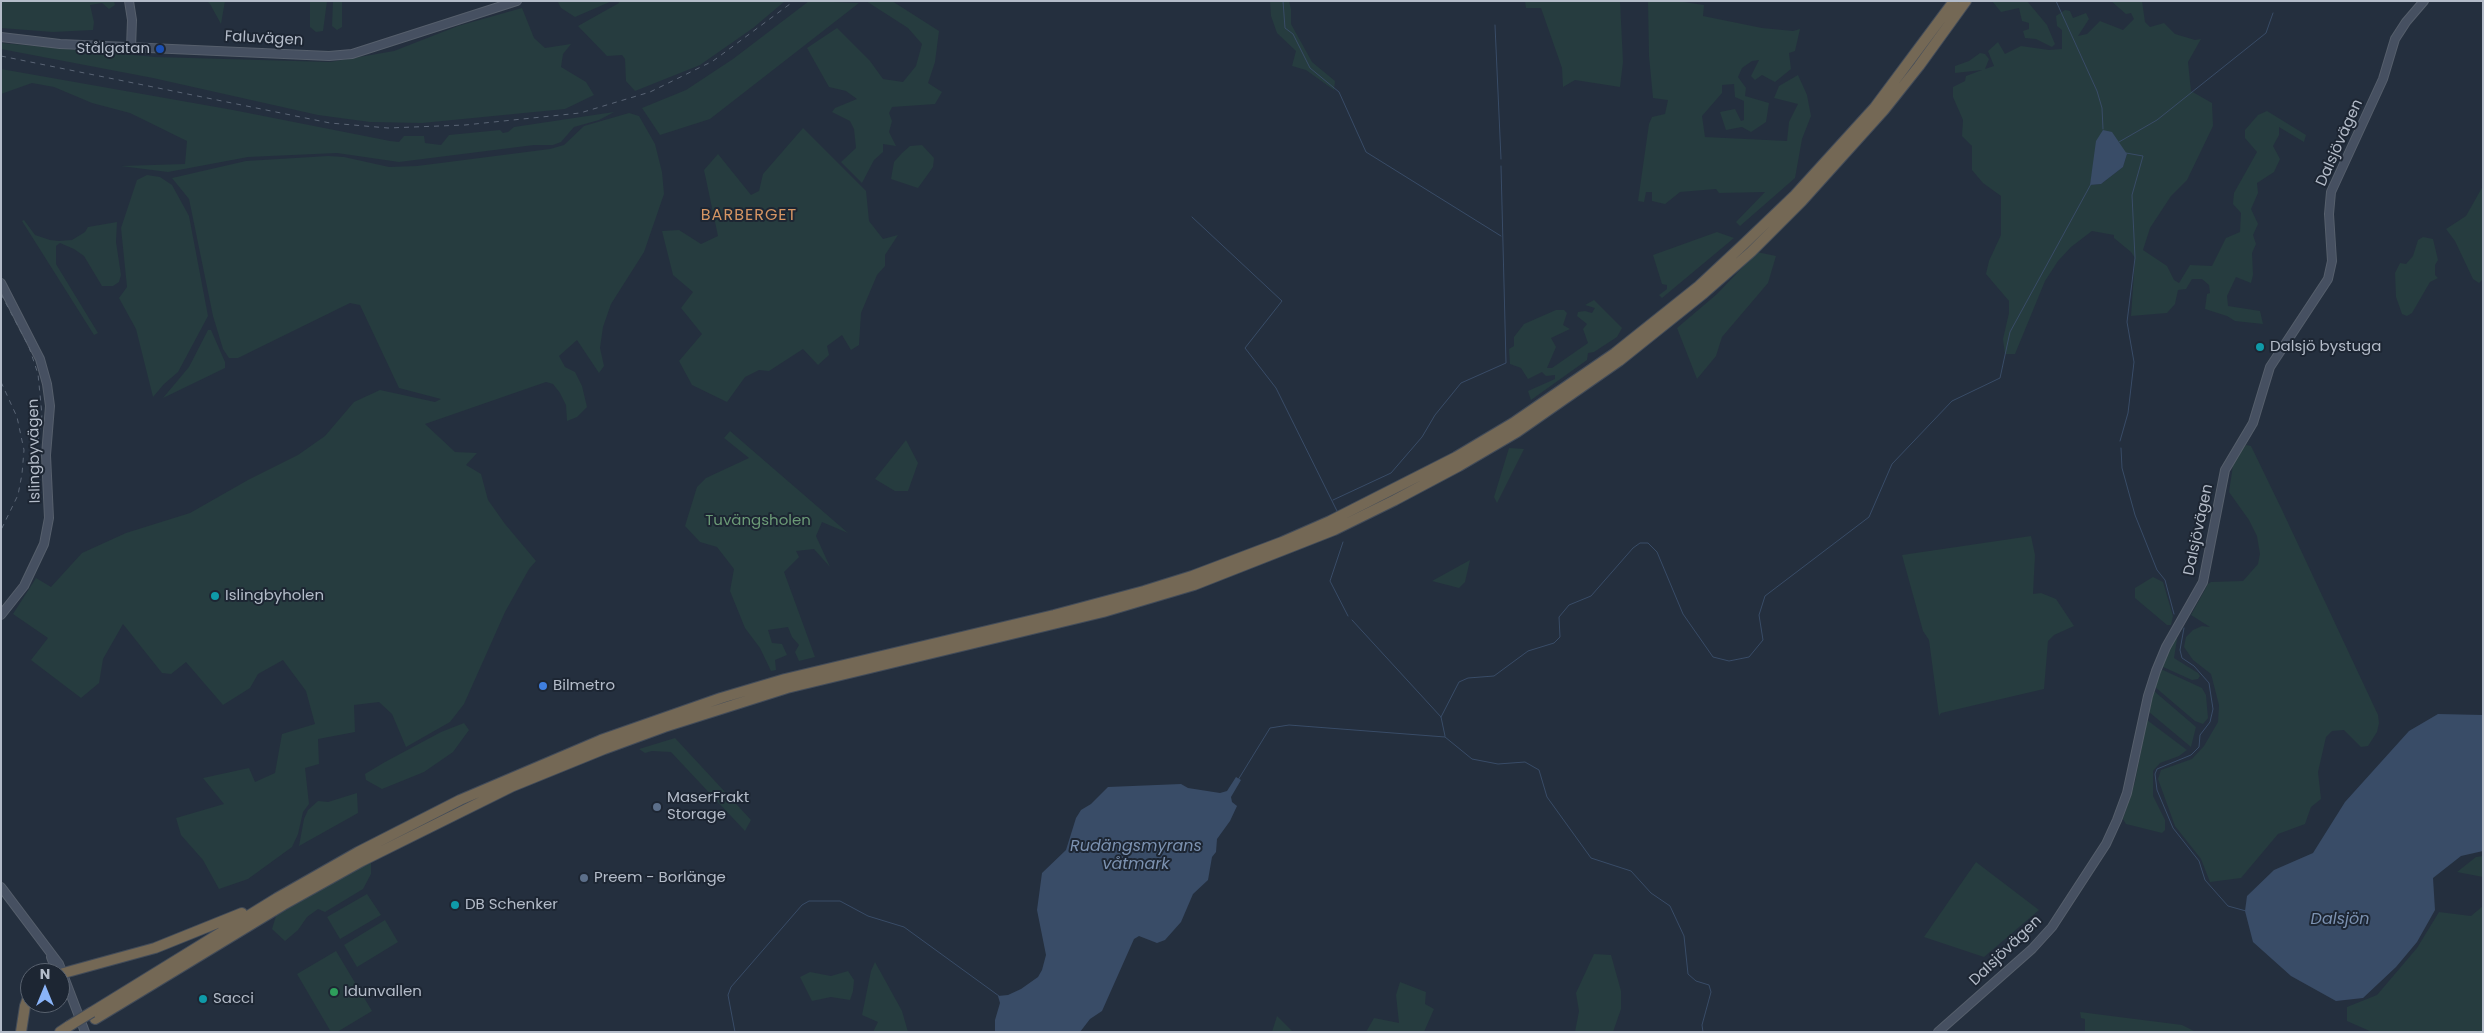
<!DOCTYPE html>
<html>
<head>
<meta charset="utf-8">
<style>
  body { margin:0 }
  #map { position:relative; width:2484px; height:1033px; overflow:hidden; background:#242f3e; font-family:Poppins,sans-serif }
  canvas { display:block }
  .frame { position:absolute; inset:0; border:2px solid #b4bcc9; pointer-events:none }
  .north { position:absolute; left:20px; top:963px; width:50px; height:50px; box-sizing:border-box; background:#1d2633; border:1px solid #59626f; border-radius:50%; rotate:0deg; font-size:14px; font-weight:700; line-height:20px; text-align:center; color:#b4bcc9 }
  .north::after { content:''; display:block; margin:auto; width:18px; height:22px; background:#8ab4f8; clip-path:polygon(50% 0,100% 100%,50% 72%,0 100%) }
</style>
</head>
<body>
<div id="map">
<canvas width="2484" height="1033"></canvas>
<div class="frame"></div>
<div class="north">N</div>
</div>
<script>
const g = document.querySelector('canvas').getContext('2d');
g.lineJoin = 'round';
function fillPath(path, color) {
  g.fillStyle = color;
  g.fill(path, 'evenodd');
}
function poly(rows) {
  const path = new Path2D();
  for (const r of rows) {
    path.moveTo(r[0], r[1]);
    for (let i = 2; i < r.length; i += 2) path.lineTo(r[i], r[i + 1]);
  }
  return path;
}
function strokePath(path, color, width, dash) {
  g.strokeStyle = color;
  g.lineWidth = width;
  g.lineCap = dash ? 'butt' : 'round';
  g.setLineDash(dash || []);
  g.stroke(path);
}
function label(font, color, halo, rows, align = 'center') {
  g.font = font + ' Poppins,sans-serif';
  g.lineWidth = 4;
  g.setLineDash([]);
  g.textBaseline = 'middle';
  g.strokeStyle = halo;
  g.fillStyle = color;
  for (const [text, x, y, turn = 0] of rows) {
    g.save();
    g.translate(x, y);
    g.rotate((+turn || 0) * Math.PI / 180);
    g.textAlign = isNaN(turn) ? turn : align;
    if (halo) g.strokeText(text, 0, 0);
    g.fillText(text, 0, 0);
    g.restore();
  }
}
fillPath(poly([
  [1,1,114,1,115,5,109,9,102,3,90,5,94,22,93,30,53,32,1,28],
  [207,1,225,1,221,24,210,4],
  [310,1,327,1,323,31,316,32,310,27],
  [333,1,342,1,342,27,337,30,332,26],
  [612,1,575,17,561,8,558,2],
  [618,1,785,1,753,28,700,65,635,91,626,81,625,59,622,55,607,56,578,26,619,3],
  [809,1,859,3,710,119,660,135,642,108,686,90,733,59],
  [866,1,892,1,939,31,935,62,928,83,942,92,935,104,892,107,889,113,892,121,889,132,896,146,883,144,883,152,874,160,862,183,841,162,856,148,854,129,850,121,832,112,835,108,857,99,846,91,829,87,807,48,837,28,870,61,883,79,903,82,916,66,922,44,908,28],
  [1270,1,1289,1,1291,9,1291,24,1312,62,1335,81,1334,90,1306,70,1292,66,1296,51,1277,33,1271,16],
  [1525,1,1620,1,1623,62,1620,87,1575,80,1563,87,1562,68,1541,8,1526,8],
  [1648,1,1677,1,1704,5,1703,16,1762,28,1793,31,1800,29,1795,51,1789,53,1791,69,1775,82,1762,75,1755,80,1751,76,1759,60,1752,61,1742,68,1738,77,1746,88,1745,96,1769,103,1766,122,1751,132,1742,127,1726,130,1720,112,1735,109,1741,121,1744,120,1744,101,1735,97,1734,84,1722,85,1722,93,1702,116,1705,137,1787,141,1789,122,1798,104,1774,98,1779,86,1798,75,1807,95,1811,116,1802,139,1795,178,1740,226,1736,222,1765,192,1719,193,1716,189,1680,192,1665,204,1652,201,1652,192,1646,192,1644,202,1638,201,1649,124,1652,117,1665,114,1668,100,1653,98,1649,56],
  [1992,1,2027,1,2047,25,2055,44,2052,47,2036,39,2025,38,2023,31,2029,29,2029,23,2022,21,2019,8,2001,12],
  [2111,1,2142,1,2145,22,2150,27,2164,23,2175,34,2195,40,2201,39,2188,62,2191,91,2212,103,2213,126,2187,180,2171,196,2150,228,2143,250,2167,266,2174,280,2179,283,2190,265,2212,266,2226,238,2240,232,2241,213,2233,204,2234,193,2257,152,2245,138,2245,130,2258,115,2267,111,2306,135,2304,142,2279,127,2279,135,2273,146,2280,159,2274,172,2257,183,2258,193,2251,209,2258,224,2253,235,2256,244,2252,253,2253,275,2251,283,2236,277,2227,296,2228,306,2260,311,2263,324,2235,321,2227,316,2205,309,2207,294,2210,293,2209,285,2202,279,2192,279,2186,289,2178,290,2175,304,2167,313,2131,316,2135,258,2131,252,2114,238,2114,235,2092,231,2071,247,2058,261,2045,281,2015,354,2005,354,2003,339,2009,313,2009,301,1986,274,1989,261,2001,235,2001,196,1983,183,1972,170,1972,146,1962,136,1963,120,1953,97,1953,87,1965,81,1966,76,1982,70,1955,73,1955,66,1969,61,1980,53,1985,54,1989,59,1985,69,1994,66,1988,51,1998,42,2005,54,2021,46,2049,50,2062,49,2062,30,2057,26,2056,16,2065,10,2070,11,2073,18,2086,13,2089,19,2078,36,2087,34,2100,21,2123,30,2134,19,2131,13,2126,14],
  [2127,154,2123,167,2101,184,2090,185,2094,165],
  [522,8,534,38,545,48,571,44,563,54,561,67,586,82,594,95,565,109,422,123,370,122,318,115,153,78,1,49,1,43,155,57,330,62,394,51,458,26],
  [1,69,233,110,390,141,399,142,404,136,424,136,425,143,441,145,449,135,500,130,503,133,508,132,514,127,614,112,599,120,574,127,561,142,553,145,534,145,399,162,337,153,248,157,168,172,121,166,185,164,187,141,130,113,92,103,54,87,32,83,1,94],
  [629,113,639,116,655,144,662,172,664,194,644,252,611,304,603,327,600,348,604,366,599,373,577,340,559,356,565,367,575,372,582,386,587,407,577,417,567,421,566,405,560,393,553,384,546,382,425,424,455,452,477,453,466,465,481,474,488,500,505,524,536,561,529,569,505,612,464,704,450,722,406,747,392,714,379,702,354,705,355,732,318,739,319,764,305,768,309,804,303,812,298,834,292,847,248,879,219,889,203,860,181,835,176,818,224,804,203,778,249,768,255,782,275,773,282,734,315,724,306,691,283,660,258,674,250,688,223,705,186,662,171,674,162,673,123,624,103,659,99,683,81,698,31,660,48,638,13,614,36,578,51,587,82,553,126,533,190,513,248,480,298,455,325,436,354,402,380,390,435,402,441,399,399,388,360,305,350,303,238,358,229,358,223,349,213,316,189,199,172,178,246,161,328,156,344,157,389,167,417,166,550,149,564,145,584,126],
  [803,128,866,191,869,221,883,239,898,235,885,255,885,266,877,275,861,313,859,345,851,350,842,335,827,346,829,355,818,365,803,349,769,371,759,370,745,377,727,402,692,385,679,361,702,334,681,308,693,292,673,275,662,231,679,230,701,244,718,236,704,170,718,154,751,195,759,191,763,174],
  [922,145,934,158,933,167,918,188,891,179,894,162,902,153,910,146],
  [147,175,160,177,172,185,189,216,208,316,178,372,164,384,153,397,136,329,119,298,127,287,121,228,137,180],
  [2483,186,2483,279,2479,283,2473,279,2455,241,2446,229,2466,216],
  [24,220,35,235,50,240,59,241,72,240,85,232,88,227,117,222,116,242,121,275,119,282,113,286,102,286,84,256,74,249,60,243,56,246,56,264,98,333,94,335,22,221],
  [1717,232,1734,238,1662,298,1659,295,1667,289,1667,285,1662,284,1653,255],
  [2423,237,2433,239,2438,260,2435,265,2435,275,2438,278,2430,282,2412,313,2407,316,2402,314,2396,297,2395,273,2400,263,2406,264,2413,256,2418,240],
  [1757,252,1776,256,1768,283,1722,337,1716,356,1697,379,1677,328,1717,294],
  [1594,300,1622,328,1617,337,1594,352,1588,353,1587,360,1531,400,1528,391,1555,379,1555,375,1546,376,1542,372,1528,379,1521,368,1510,364,1509,349,1514,346,1514,337,1524,324,1556,310,1564,310,1567,313,1563,325,1570,329,1551,338,1556,347,1547,368,1552,368,1588,343,1583,329,1587,324,1577,316,1578,312,1585,311,1592,313,1595,308,1585,305],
  [208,330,211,330,225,362,225,368,163,398,189,367],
  [730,431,848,533,822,522,816,536,830,567,814,549,796,551,799,557,784,572,815,657,799,661,795,652,799,645,792,637,788,627,768,630,772,643,782,644,787,655,775,660,776,670,771,671,760,648,745,628,730,591,734,569,717,547,700,542,685,526,697,487,706,478,749,458,724,438],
  [906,440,918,463,908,491,895,491,875,479],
  [2246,445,2251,446,2282,510,2378,715,2379,723,2377,732,2368,746,2361,747,2344,730,2332,731,2326,737,2318,772,2321,799,2311,807,2305,824,2278,834,2241,878,2210,882,2201,859,2175,826,2158,779,2161,770,2192,759,2204,746,2218,722,2219,705,2211,674,2193,660,2184,647,2186,637,2193,630,2202,626,2210,627,2191,615,2208,584,2211,582,2243,581,2258,564,2260,554,2257,536,2249,520,2229,492,2233,465,2239,453],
  [1509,448,1524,449,1497,503,1494,497],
  [2031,536,2035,555,2033,594,2041,593,2056,599,2074,626,2054,635,2048,641,2044,689,1941,713,1939,716,1929,640,1923,631,1902,555],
  [1470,560,1465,582,1459,588,1432,581],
  [2153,577,2163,582,2173,616,2171,625,2167,625,2135,598,2135,588],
  [2178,633,2174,658,2198,673,2200,676,2198,679,2192,680,2161,666,2168,647],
  [2163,670,2202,688,2206,695,2208,718,2203,724,2195,721,2155,687,2160,671],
  [2154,691,2196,727,2191,747,2149,712],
  [2147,720,2187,750,2179,756,2160,763,2153,771,2153,796,2165,820,2165,830,2162,833,2126,824,2123,819,2135,782],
  [464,723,469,730,453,752,424,772,382,789,366,780,365,774,385,762,441,732],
  [675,738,751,820,745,831,671,752,652,751,645,753,639,749],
  [357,793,358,813,299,846,304,819,308,810,318,801,328,802],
  [2483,856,2483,877,2457,872,2476,857],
  [371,862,371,874,363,889,325,912,318,909,307,917,298,930,285,941,272,929,276,916,353,870],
  [1976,862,2039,910,1984,957,1924,937],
  [367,894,381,915,340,939,327,917],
  [2483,906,2483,1032,2372,1032,2347,1021,2347,1007,2377,995,2417,948,2439,912,2471,916],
  [385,920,398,942,357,967,344,945],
  [336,951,372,1011,337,1032,331,1032,297,974],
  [1594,954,1611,955,1621,991,1621,1009,1613,1032,1575,1032,1579,1011,1576,993],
  [875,962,902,1011,908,1032,873,1032,878,1022,862,1015,871,971],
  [848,971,854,980,853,991,850,1000,831,997,812,1001,800,977,810,972,831,976],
  [1400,982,1426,992,1425,1004,1434,1009,1424,1032,1366,1032,1374,1018,1399,1023,1396,995],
  [2080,1012,2182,1025,2196,1032,2085,1032,2085,1019,2081,1018],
  [1277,1016,1293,1032,1272,1032]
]), '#263c3f');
fillPath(poly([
  [2103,130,2112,132,2127,154,2123,167,2101,184,2090,185,2096,141],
  [2438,714,2483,715,2483,851,2461,856,2433,878,2435,910,2417,942,2396,967,2363,998,2336,1001,2291,976,2253,942,2245,911,2247,896,2274,870,2313,853,2345,802,2409,731],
  [1236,777,1241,780,1231,797,1232,802,1237,806,1230,821,1217,839,1216,852,1212,857,1208,880,1193,894,1181,922,1165,940,1157,943,1139,936,1134,939,1102,1011,1090,1019,1080,1032,995,1032,995,1020,1000,1003,998,996,1008,995,1021,989,1038,977,1042,970,1046,955,1037,910,1042,873,1066,850,1076,818,1081,810,1091,804,1108,787,1181,784,1188,788,1220,793,1227,791]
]), '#394c67');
strokePath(poly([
  [1283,1,1285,28,1293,34,1310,68,1339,92,1366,152,1501,236],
  [2056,1,2097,91,2102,108,2103,129],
  [1495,25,1501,159],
  [2119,142,2157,120,2266,33,2273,13],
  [1192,217,1282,301,1245,348,1276,388,1337,511],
  [2120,441,2128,413,2134,362,2127,322,2135,258,2132,195,2143,156,2126,153],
  [2121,448,2122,468,2135,515,2157,570,2165,580,2174,614],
  [1333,500,1391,473,1422,437,1435,415,1461,383,1506,363,1501,166],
  [1343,542,1330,581,1348,616],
  [1352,620,1441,717,1445,736],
  [2184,628,2180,650,2182,658,2194,666,2209,683,2213,709,2210,722,2200,735,2199,747,2191,755,2157,769,2155,774,2157,790,2173,828,2199,861,2205,880,2228,906,2246,911],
  [1441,717,1459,682,1468,678,1494,676,1528,651,1554,643,1560,637,1559,617,1569,605,1591,596,1633,548,1640,543,1648,543,1657,552,1683,614,1713,657,1729,661,1749,657,1763,640,1759,615,1765,596,1869,517,1892,464,1952,401,2000,378,2010,332,2091,184],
  [1445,737,1472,759,1498,764,1525,762,1539,770,1547,797,1591,858,1631,871,1651,893,1670,906,1684,936,1688,974,1696,981,1709,985,1711,992,1702,1025,1703,1032],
  [1238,780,1270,728,1289,725,1445,737],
  [735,1032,728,995,731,987,802,905,809,901,840,901,868,916,904,927,999,996]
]), '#394c67', 1);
const secondary = poly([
  [129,1,132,20,131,48],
  [1,37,60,44,329,56,352,54,517,1],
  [1,283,40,359,47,384,50,406,46,455,49,518,44,544,24,586,1,615],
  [1,887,59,964,85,1032],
  [51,957,57,973],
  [1938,1032,2032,949,2052,927,2106,844,2117,820,2127,793,2148,696,2156,671,2166,647,2203,582,2225,470,2253,423,2270,367,2328,279,2332,261,2329,214,2331,192,2383,79,2395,39,2406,22,2424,1]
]);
const highway = poly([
  [60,974,155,948,242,913],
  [92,1012,277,898,358,852,460,800,601,740,721,698,785,679,1054,615,1144,591,1192,576,1282,542,1330,521,1456,457,1513,423,1615,353,1699,286,1744,244,1795,195,1875,107,1954,1],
  [95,1019,283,905,362,861,513,786,604,749,664,727,787,688,1103,612,1194,585,1334,530,1395,500,1459,466,1517,432,1619,361,1704,293,1751,252,1802,201,1884,110,1919,66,1966,1],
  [21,1032,25,1006,30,992],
  [60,1032,69,1026]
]);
strokePath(secondary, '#565f6c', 10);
strokePath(highway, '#434c59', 12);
strokePath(secondary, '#465061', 8);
strokePath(highway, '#746855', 10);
strokePath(poly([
  [1,56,330,123,388,128,465,125,580,113,650,92,713,61,794,1],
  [1,294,29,347,38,374,42,415,38,440],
  [1,382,17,417,24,450,22,474,18,495,1,530]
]), '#5a6575', 1, [5, 5]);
const highwayBridge = poly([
  [69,1026,92,1012]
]);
strokePath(highwayBridge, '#434c59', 12, []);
strokePath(highwayBridge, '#746855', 10);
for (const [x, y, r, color] of [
  [160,49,5,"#1a4fb4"],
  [2260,347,5,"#0f9aa8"],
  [215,596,5,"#0f9aa8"],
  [543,686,5,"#3f7fe0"],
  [657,807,5,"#5c6f8a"],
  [584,878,5,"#5c6f8a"],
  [455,905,5,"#0f9aa8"],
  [334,992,5,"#2e9e5b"],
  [203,999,5,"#0f9aa8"]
]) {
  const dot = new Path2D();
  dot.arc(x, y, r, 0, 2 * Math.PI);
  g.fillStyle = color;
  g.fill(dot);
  strokePath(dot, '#1d2633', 2);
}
label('15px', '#b4bcc9', '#1d2633', [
  ["Faluvägen",264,39,3],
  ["Dalsjövägen",2340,143,-66],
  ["Islingbyvägen",35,451,-91],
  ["Dalsjövägen",2199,530,-78],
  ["Dalsjövägen",2006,951,-44]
]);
label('15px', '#b4bcc9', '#1d2633', [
  ["Stålgatan",150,49,"right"],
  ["Dalsjö bystuga",2270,347],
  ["Islingbyholen",225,596],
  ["Bilmetro",553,686],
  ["MaserFrakt",667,798],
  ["Storage",667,815],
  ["Preem - Borlänge",594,878],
  ["DB Schenker",465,905],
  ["Idunvallen",344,992],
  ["Sacci",213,999]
], 'left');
label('15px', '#6b9a76', '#1d2633', [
  ["Tuvängsholen",758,521]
]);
g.letterSpacing = '1px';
label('16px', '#d59563', '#1d2633', [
  ["BARBERGET",749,216]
]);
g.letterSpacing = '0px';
label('italic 16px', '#7c92b1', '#1d2633', [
  ["Rudängsmyrans",1136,847],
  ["våtmark",1136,865],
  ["Dalsjön",2340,920]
]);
</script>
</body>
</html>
